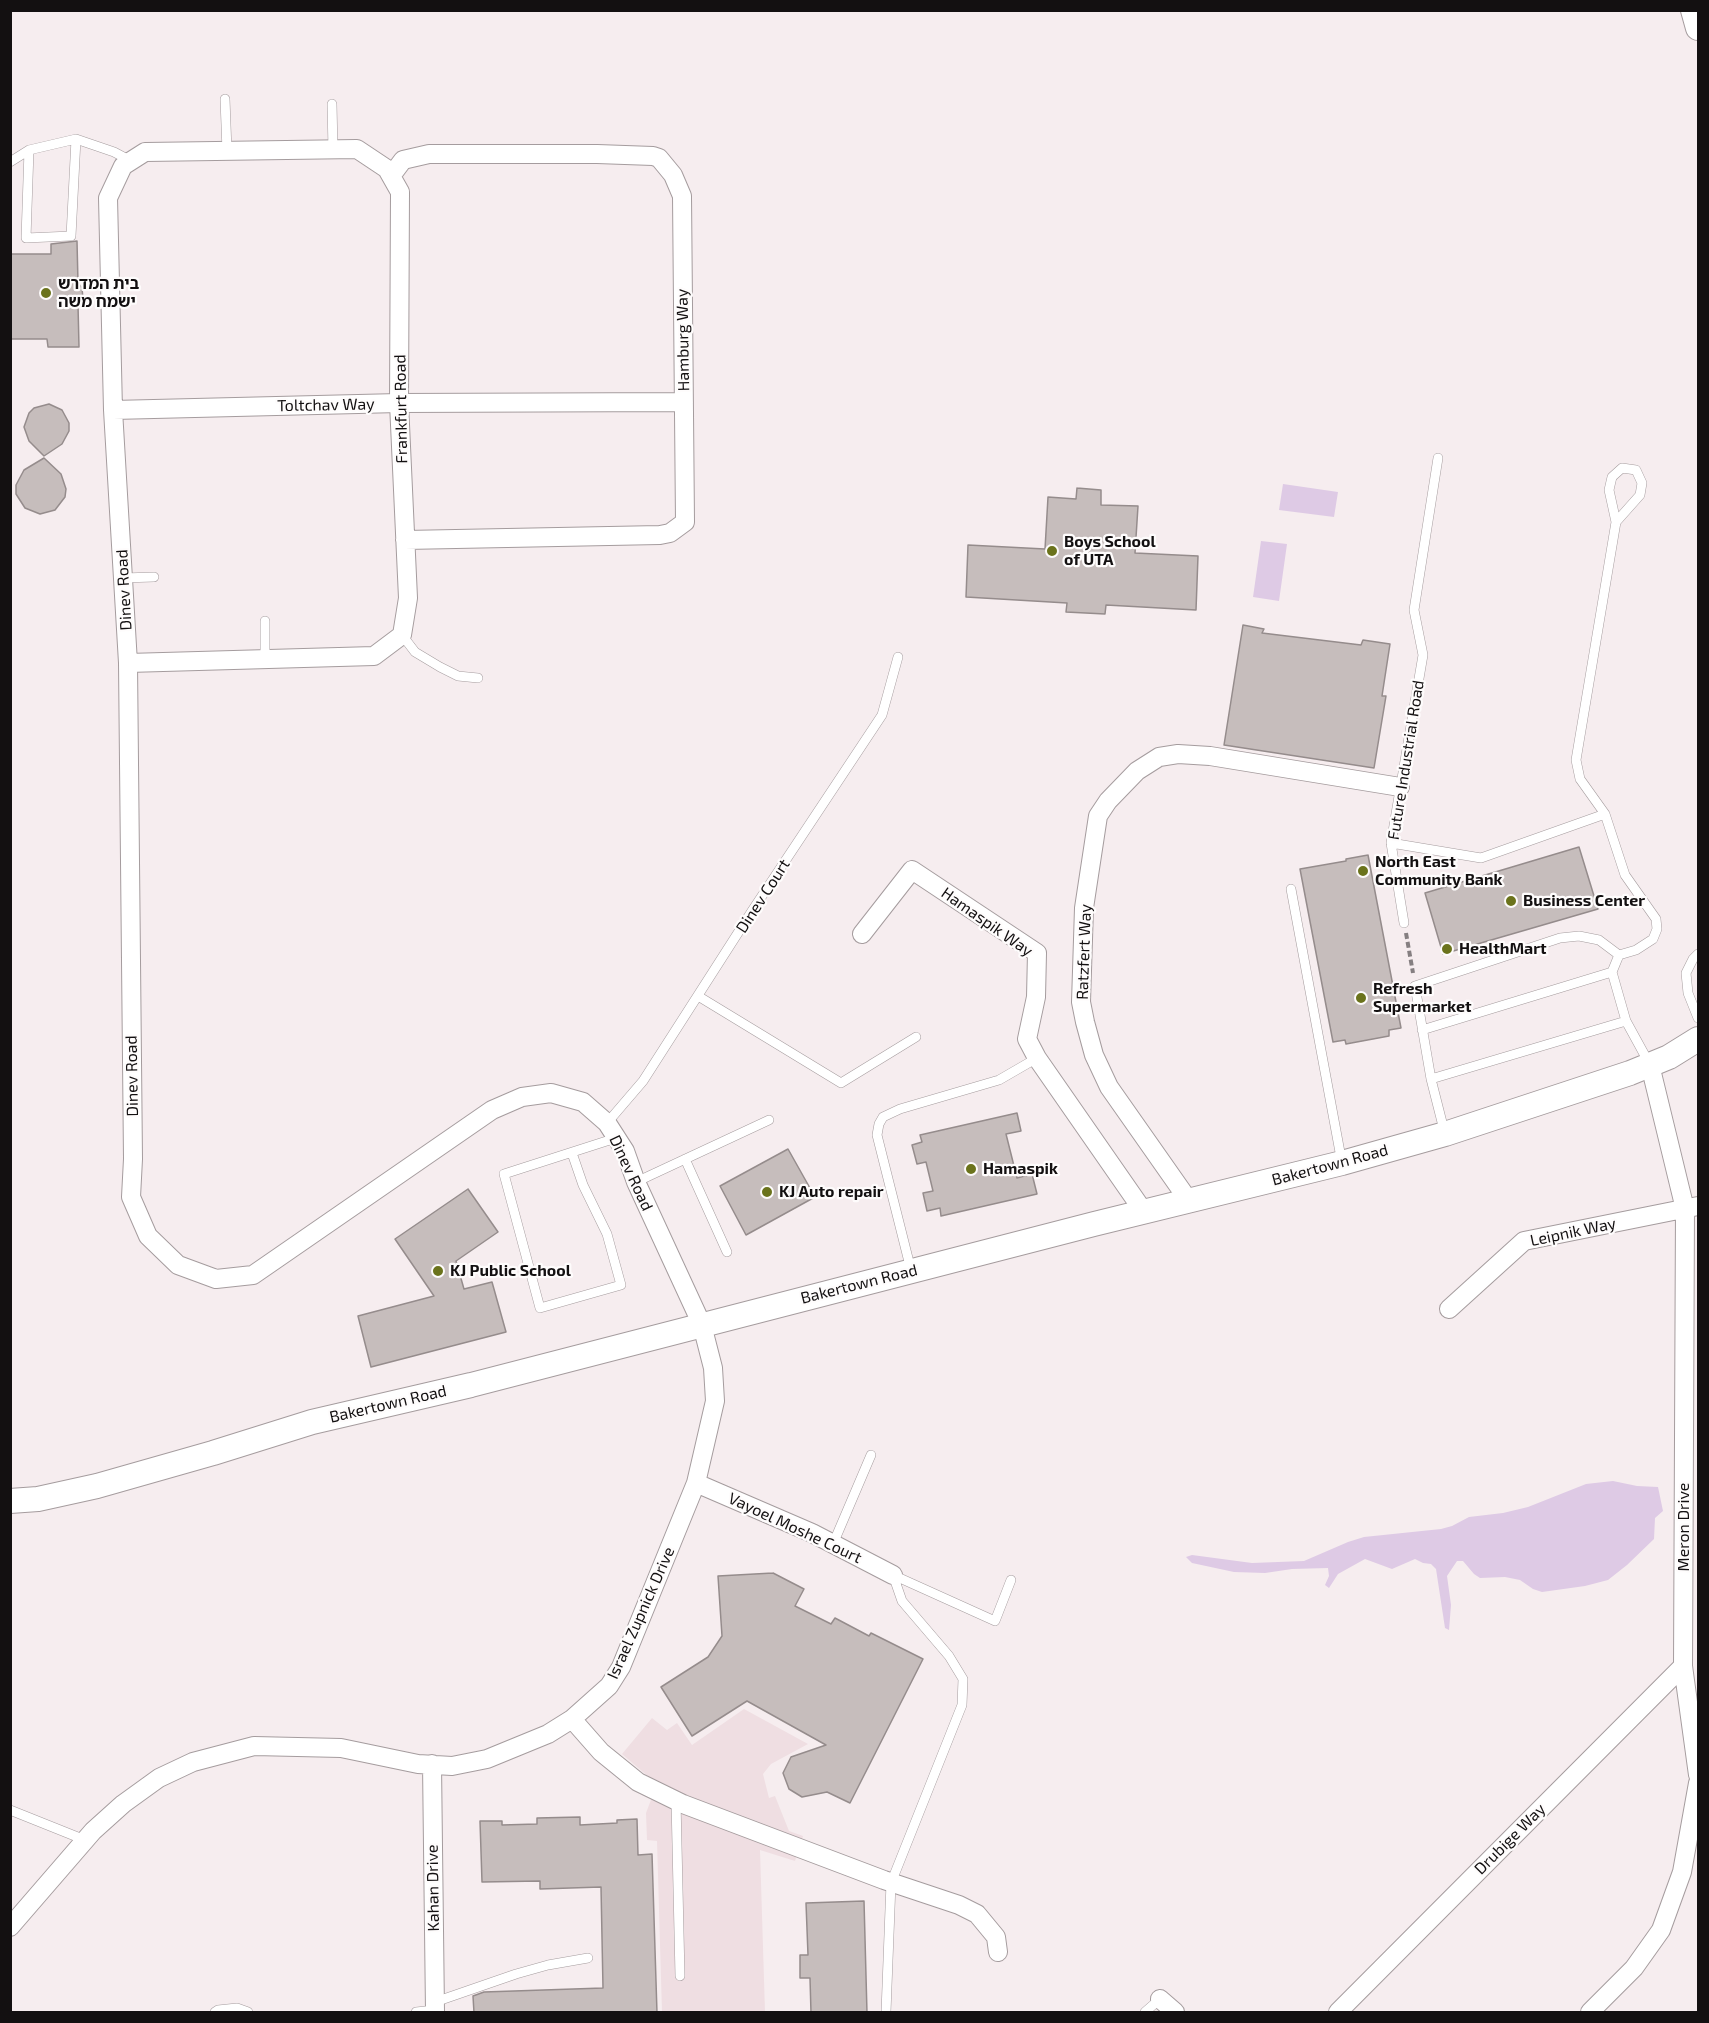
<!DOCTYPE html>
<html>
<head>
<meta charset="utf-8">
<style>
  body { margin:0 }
  #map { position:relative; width:1709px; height:2023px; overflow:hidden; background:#f6edef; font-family:"Exo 2",sans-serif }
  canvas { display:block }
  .frame { position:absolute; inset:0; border:12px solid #131011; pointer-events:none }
</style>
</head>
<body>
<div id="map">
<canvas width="1709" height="2023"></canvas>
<div class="frame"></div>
</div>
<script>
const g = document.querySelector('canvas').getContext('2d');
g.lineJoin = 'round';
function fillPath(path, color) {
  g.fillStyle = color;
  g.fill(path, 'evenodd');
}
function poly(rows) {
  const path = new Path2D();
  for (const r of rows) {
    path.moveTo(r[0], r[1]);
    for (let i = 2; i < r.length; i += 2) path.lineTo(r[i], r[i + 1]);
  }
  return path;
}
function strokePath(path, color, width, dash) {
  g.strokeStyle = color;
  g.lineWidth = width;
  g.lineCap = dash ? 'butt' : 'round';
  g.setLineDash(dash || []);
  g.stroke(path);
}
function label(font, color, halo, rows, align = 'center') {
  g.font = font + ' "Exo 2","Noto Sans Hebrew",sans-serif';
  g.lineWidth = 4.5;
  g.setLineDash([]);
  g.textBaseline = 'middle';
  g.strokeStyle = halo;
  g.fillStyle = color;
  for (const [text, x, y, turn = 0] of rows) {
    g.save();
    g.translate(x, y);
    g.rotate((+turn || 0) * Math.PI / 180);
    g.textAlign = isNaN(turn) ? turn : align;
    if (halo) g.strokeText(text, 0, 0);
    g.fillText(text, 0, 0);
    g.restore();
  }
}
fillPath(poly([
  [744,1709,808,1744,771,1764,763,1774,769,1798,775,1796,789,1831,803,1836,795,1861,760,1850,765,2012,662,2012,657,1841,647,1840,646,1813,657,1784,622,1754,652,1718,667,1730,677,1723,692,1745]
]), '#efdee2');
fillPath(poly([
  [1283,484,1338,492,1334,517,1279,510],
  [1261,541,1287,544,1279,601,1253,597],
  [1613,1481,1637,1486,1658,1487,1663,1511,1655,1518,1654,1539,1627,1565,1608,1580,1585,1586,1542,1592,1533,1589,1520,1580,1505,1577,1480,1578,1474,1574,1463,1561,1457,1561,1447,1576,1451,1605,1449,1630,1445,1628,1436,1569,1431,1564,1423,1563,1415,1559,1392,1569,1365,1559,1338,1574,1329,1588,1325,1585,1329,1576,1328,1568,1292,1569,1265,1573,1234,1572,1192,1563,1186,1557,1192,1555,1252,1563,1304,1561,1348,1542,1364,1537,1441,1529,1452,1526,1469,1517,1503,1513,1528,1507,1586,1484]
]), '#decae5');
const building = poly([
  [77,241,78,283,82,288,83,299,78,305,79,347,48,347,47,339,10,339,10,254,51,254,51,244,77,241],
  [49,404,62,410,69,423,69,431,62,444,44,456,29,441,24,427,29,413,34,408,49,404],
  [44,458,61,474,66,489,65,497,55,510,40,514,25,508,16,494,16,485,24,470,44,458],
  [1077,488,1101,490,1101,505,1138,506,1135,553,1198,556,1196,610,1106,605,1105,614,1066,612,1067,603,966,597,968,545,1045,549,1048,497,1076,499,1077,488],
  [1243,625,1264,629,1262,633,1361,645,1363,640,1390,644,1382,696,1386,696,1374,768,1224,745,1243,625],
  [1579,847,1598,909,1443,954,1425,893,1579,847],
  [1368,855,1401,1028,1389,1030,1389,1036,1346,1044,1345,1040,1333,1042,1300,869,1346,861,1346,859,1368,855],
  [1017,1113,1021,1131,1006,1134,1017,1178,1032,1174,1037,1194,941,1216,940,1208,927,1211,923,1193,933,1191,926,1162,917,1164,912,1145,922,1142,920,1135,1017,1113],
  [788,1149,815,1197,746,1235,720,1186,788,1149],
  [468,1189,498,1232,456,1261,464,1289,492,1282,506,1332,371,1367,358,1316,434,1296,395,1239,468,1189],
  [773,1573,804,1589,795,1606,831,1624,835,1618,869,1636,871,1633,923,1659,850,1803,827,1792,802,1797,789,1789,783,1773,791,1757,826,1745,747,1701,692,1736,661,1687,708,1657,722,1636,718,1576,773,1573],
  [580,1817,580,1825,617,1823,617,1820,637,1819,638,1855,652,1854,657,2013,474,2013,473,1996,484,1992,603,1988,601,1887,540,1889,540,1881,482,1882,480,1821,502,1821,502,1825,537,1824,537,1818,580,1817],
  [864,1901,867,2013,811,2013,810,1978,800,1978,800,1955,808,1955,806,1903,864,1901]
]);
fillPath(building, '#c6bdbc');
strokePath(building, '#958c8c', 1.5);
const lane = poly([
  [225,99,227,151],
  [332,104,333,150],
  [29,150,26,238,71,236,76,139],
  [10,162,29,150,76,139,114,152,131,161],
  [123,578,154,577],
  [402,635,415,652,440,667,458,676,478,678],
  [265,659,265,621],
  [1391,843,1481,858,1605,814],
  [1291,889,1342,1163],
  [1404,923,1391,843,1423,655,1414,610,1438,458],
  [1698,954,1693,959,1686,973,1688,993,1698,1018],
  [1612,972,1619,955,1636,950,1653,939,1657,929,1656,919,1625,875,1605,814,1580,779,1576,760,1616,522,1640,495,1642,483,1636,470,1622,468,1612,477,1609,490,1616,522],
  [698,996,841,1083,916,1037],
  [1422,1030,1612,972,1626,1021,1649,1063],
  [1431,1079,1626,1021],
  [607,1123,643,1081,752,911,882,715,898,657],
  [1445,1134,1431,1079,1415,986,1560,938,1579,936,1599,940,1619,955],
  [572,1153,583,1185,607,1234,621,1285,540,1308,504,1174,616,1138],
  [685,1159,727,1252],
  [636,1182,769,1120],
  [911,1270,877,1135,879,1124,883,1117,900,1109,999,1080,1037,1058],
  [833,1544,871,1455],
  [893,1575,995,1621,1011,1580],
  [676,1801,680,1976],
  [10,1810,85,1840],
  [435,2002,516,1974,548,1965,588,1958],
  [215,2012,218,2010,237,2008,248,2012],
  [416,2012,435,2010],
  [886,2012,891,1883,962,1705,963,1679,949,1656,902,1601,893,1575],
  [1145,2012,1160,1999]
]);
const street = poly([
  [391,176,403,160,429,154,597,154,653,156,659,158,673,175,682,196,685,522,670,533,660,535,405,540],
  [113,410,399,403,684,402],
  [862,934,912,870,1037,953,1036,997,1027,1039,1037,1058,1144,1212],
  [1650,1065,1685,1209,1683,1666,1698,1775],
  [1189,1201,1109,1087,1094,1055,1085,1022,1081,1002,1084,908,1098,816,1108,801,1137,771,1159,757,1178,754,1210,756,1400,787],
  [1449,1309,1524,1241,1698,1206],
  [696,1483,812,1533,893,1575],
  [572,1719,601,1752,638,1782,683,1804,884,1880,959,1905,977,1914,996,1937,998,1952],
  [432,1764,435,2012],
  [10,1927,93,1831,123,1804,159,1778,193,1762,254,1746,341,1748,418,1764,452,1766,487,1759,548,1734,572,1719,609,1686,621,1667,696,1483,715,1401,713,1368,702,1325,636,1182,625,1151,607,1123,583,1102,551,1093,522,1097,492,1110,253,1275,216,1279,178,1265,148,1236,131,1197,133,1159,128,663,113,410,108,198,123,166,145,152,357,149,387,169,400,192,399,403,408,598,402,635,374,656,128,663],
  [1160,1999,1175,2012],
  [1338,2012,1683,1666],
  [1590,2012,1634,1968,1661,1930,1682,1872,1698,1783]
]);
const secondary = poly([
  [1693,10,1698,28],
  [10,1501,38,1499,97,1486,213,1453,312,1422,471,1385,1094,1224,1342,1163,1445,1134,1630,1073,1669,1057,1698,1039]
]);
strokePath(lane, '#a59c9e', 10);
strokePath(street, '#a59c9e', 20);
strokePath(secondary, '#a59c9e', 26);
strokePath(poly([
  [1406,933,1413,973]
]), '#857f81', 4, [6, 3]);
strokePath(lane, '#fff', 9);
strokePath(street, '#fff', 18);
strokePath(secondary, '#fff', 24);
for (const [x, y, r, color] of [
  [46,293,6,"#6b731c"],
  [1052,551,6,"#6b731c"],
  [1363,871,6,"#6b731c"],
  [1511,901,6,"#6b731c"],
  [1447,949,6,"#6b731c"],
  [1361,998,6,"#6b731c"],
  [971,1169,6,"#6b731c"],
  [767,1192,6,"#6b731c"],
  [438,1271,6,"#6b731c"]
]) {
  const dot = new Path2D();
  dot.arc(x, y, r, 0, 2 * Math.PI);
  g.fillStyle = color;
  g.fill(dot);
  strokePath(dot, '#fefcfc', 2);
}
label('bold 16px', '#131011', '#fefcfc', [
  ["בית המדרש",58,284],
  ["ישמח משה",58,302],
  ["Boys School",1064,542],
  ["of UTA",1064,560],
  ["North East",1375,862],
  ["Community Bank",1375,880],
  ["Business Center",1523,901],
  ["HealthMart",1459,949],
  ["Refresh",1373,989],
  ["Supermarket",1373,1007],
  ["Hamaspik",983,1169],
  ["KJ Auto repair",779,1192],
  ["KJ Public School",450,1271]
], 'left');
label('16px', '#131011', '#fefcfc', [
  ["Hamburg Way",683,340,-91],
  ["Toltchav Way",326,405,-1],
  ["Frankfurt Road",401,409,-91],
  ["Dinev Road",124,590,-93],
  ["Future Industrial Road",1406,760,-81],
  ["Dinev Court",763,896,-57],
  ["Hamaspik Way",987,922,35],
  ["Ratzfert Way",1084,952,-88],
  ["Dinev Road",132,1076,-91],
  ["Bakertown Road",1330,1165,-15],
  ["Dinev Road",631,1173,65],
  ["Leipnik Way",1573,1232,-12],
  ["Bakertown Road",859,1284,-14],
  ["Bakertown Road",388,1404,-13],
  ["Meron Drive",1684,1527,-90],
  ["Vayoel Moshe Court",795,1528,25],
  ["Israel Zupnick Drive",641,1613,-66],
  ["Drubige Way",1510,1839,-45],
  ["Kahan Drive",433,1888,-91]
]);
</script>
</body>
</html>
